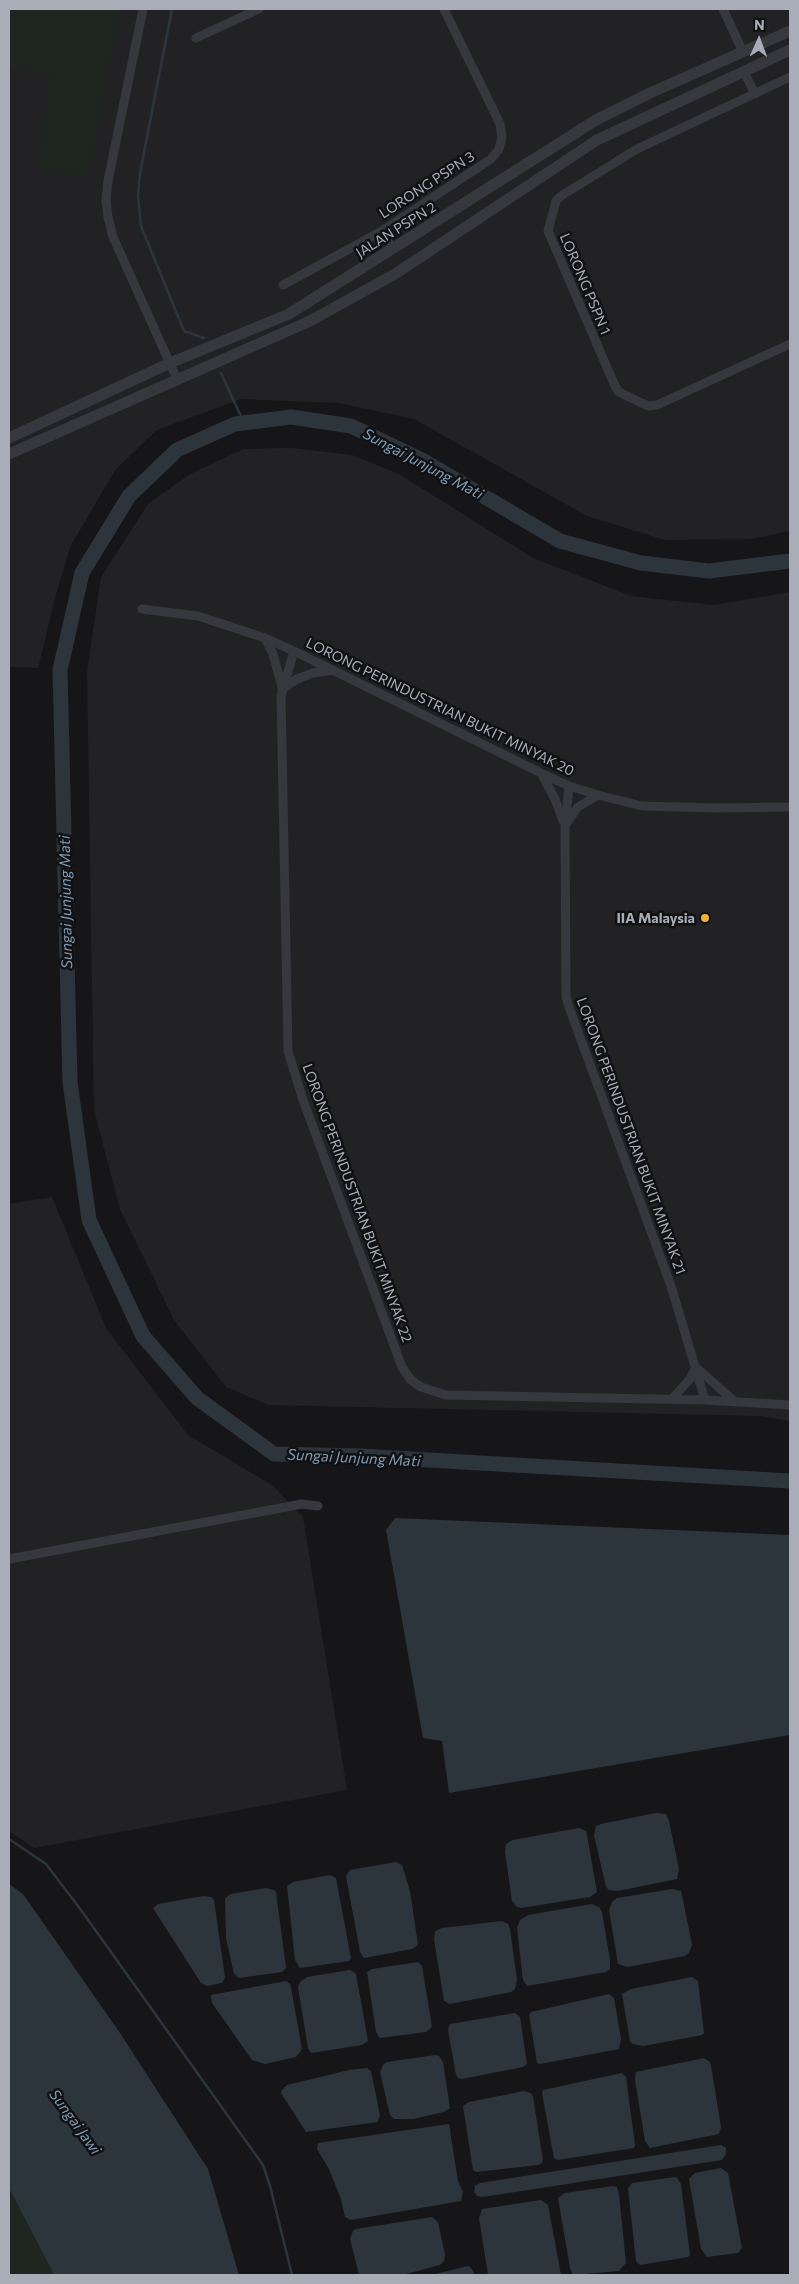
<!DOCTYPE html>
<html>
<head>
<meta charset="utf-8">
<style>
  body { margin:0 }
  #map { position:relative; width:799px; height:2284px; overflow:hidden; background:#161618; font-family:Commissioner,sans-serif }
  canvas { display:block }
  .frame { position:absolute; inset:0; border:10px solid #a8adb8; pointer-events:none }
  .north { position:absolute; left:734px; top:15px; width:50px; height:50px; -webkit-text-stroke:4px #111113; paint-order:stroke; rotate:2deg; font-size:14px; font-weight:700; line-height:20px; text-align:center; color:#a8adb8 }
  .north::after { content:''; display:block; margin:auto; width:18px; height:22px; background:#a8adb8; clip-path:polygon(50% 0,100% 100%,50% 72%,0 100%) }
</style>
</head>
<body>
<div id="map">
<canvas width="799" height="2284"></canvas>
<div class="frame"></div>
<div class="north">N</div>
</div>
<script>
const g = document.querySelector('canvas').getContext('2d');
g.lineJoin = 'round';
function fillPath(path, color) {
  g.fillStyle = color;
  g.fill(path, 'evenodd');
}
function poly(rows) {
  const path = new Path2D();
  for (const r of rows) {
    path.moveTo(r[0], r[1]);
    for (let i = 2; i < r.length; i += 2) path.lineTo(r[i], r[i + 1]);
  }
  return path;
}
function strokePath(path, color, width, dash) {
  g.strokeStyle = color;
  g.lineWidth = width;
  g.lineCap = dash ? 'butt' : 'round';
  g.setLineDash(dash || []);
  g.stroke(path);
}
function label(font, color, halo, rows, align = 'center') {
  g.font = font + ' Commissioner,sans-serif';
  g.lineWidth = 5;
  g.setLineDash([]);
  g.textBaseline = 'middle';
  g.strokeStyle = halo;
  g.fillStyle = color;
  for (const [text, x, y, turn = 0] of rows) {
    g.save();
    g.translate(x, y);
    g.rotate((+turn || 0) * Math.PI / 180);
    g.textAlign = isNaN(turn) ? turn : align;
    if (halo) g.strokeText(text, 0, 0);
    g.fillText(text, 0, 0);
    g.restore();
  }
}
fillPath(poly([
  [9,9,790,9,790,531,752,539,665,540,587,516,414,419,338,403,241,399,157,430,115,470,70,547,55,598,38,668,9,667],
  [292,448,352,455,399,474,533,558,631,596,713,605,790,592,790,1421,760,1416,269,1405,226,1387,174,1320,120,1209,94,1110,87,672,101,577,148,504,190,474,244,449],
  [52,1197,106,1328,188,1435,272,1485,303,1517,347,1790,34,1848,9,1831,9,1204]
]), '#222225');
fillPath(poly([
  [9,9,120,9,89,177,38,169,50,74,9,68],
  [9,2188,54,2275,9,2275]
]), '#1e261f');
fillPath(poly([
  [395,1518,790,1535,790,1735,449,1793,442,1741,423,1738,386,1530],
  [656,1813,666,1814,669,1821,679,1869,677,1879,618,1891,609,1890,606,1887,594,1835,596,1826,601,1824],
  [579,1828,586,1831,587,1835,597,1892,590,1897,521,1908,517,1907,512,1901,505,1852,506,1844,513,1840],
  [396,1862,402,1865,410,1891,418,1945,412,1949,364,1958,360,1952,346,1876,350,1870],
  [330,1875,336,1878,351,1958,349,1961,300,1968,295,1960,287,1886,293,1882],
  [9,1884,23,1894,120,2033,208,2169,239,2275,54,2275,9,2188],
  [266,1888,274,1890,276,1892,286,1968,282,1972,239,1978,234,1974,226,1938,225,1898,231,1894],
  [672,1889,681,1891,682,1895,692,1945,689,1953,685,1956,627,1967,618,1964,609,1910,612,1902,617,1898],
  [203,1896,211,1897,214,1900,225,1978,222,1983,207,1986,201,1983,153,1908,158,1904],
  [592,1904,599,1907,602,1912,610,1960,610,1969,606,1972,527,1986,523,1980,517,1928,520,1920,528,1915],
  [502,1921,508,1924,510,1929,517,1980,515,1989,511,1992,450,2004,444,2001,434,1939,435,1931,442,1928],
  [418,1962,422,1966,432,2027,426,2032,380,2038,376,2032,367,1972,372,1969],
  [350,1970,356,1974,368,2041,362,2045,311,2053,308,2048,298,1987,300,1982,307,1977],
  [692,1977,698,1981,704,2033,702,2035,643,2046,633,2044,630,2041,622,1994,631,1989],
  [286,1981,290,1984,291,1988,302,2049,300,2052,296,2057,265,2064,252,2060,212,2003,211,1995],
  [609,1994,614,1998,621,2039,619,2049,540,2064,537,2063,529,2015,531,2012],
  [515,2013,520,2017,527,2064,523,2067,462,2079,458,2078,456,2075,448,2030,450,2024],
  [435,2055,439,2056,443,2062,450,2108,444,2112,413,2119,394,2119,390,2115,380,2072,383,2065,387,2062],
  [704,2058,710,2062,711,2066,721,2127,719,2134,650,2148,645,2141,635,2080,636,2072],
  [367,2068,371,2071,380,2115,378,2122,306,2132,281,2093,282,2090,287,2085,349,2070],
  [622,2073,626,2077,635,2145,634,2148,558,2160,554,2158,542,2093,543,2090],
  [524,2091,531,2093,533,2097,543,2160,542,2163,538,2165,476,2172,473,2170,463,2106,469,2102],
  [449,2124,458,2181,463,2192,461,2201,351,2220,345,2217,341,2199,329,2169,317,2149,318,2143],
  [721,2145,726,2148,726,2154,722,2160,483,2197,477,2196,474,2192,475,2186,480,2183],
  [721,2168,728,2173,742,2248,738,2253,707,2257,701,2249,689,2179,695,2173],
  [675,2177,677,2178,681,2184,690,2255,688,2257,640,2265,636,2261,628,2188,632,2183],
  [613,2186,617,2187,619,2194,626,2263,619,2271,573,2275,570,2268,558,2198,565,2193],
  [541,2200,548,2205,561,2275,488,2275,479,2218,482,2209],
  [432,2217,438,2222,445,2255,444,2261,440,2265,402,2275,359,2275,350,2239,353,2231,356,2229],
  [468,2266,471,2268,475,2275,431,2275]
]), '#2c353c');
strokePath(poly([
  [172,9,140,173,138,196,141,226,184,331,204,338],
  [221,373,244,423],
  [9,1839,46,1864,81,1910,263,2165,270,2186,292,2275]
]), '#2c353c', 2.5);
strokePath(poly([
  [790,561,709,571,641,563,560,541,422,460,351,426,291,417,235,424,177,450,129,496,82,573,60,670,70,1082,89,1220,143,1336,197,1398,274,1454,360,1456,790,1481]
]), '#2c353c', 15);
strokePath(poly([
  [143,9,108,181,106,200,108,217,113,237,177,379],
  [723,9,743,52],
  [196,38,259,9],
  [744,72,755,94],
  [790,77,637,149,561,196,556,201,548,231,615,386,619,392,648,406,657,405,790,344],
  [382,231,393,249],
  [283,285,382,231,491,159,499,149,502,137,500,124,444,9],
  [142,609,198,616,265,638,294,651,541,773,569,786,598,795,642,806,717,808,790,807],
  [265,638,273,654,282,687],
  [294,651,281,696,288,1051,303,1100,402,1367,410,1379,421,1387,446,1395,705,1400,790,1405],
  [282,689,297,679,313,673,333,670],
  [541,773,555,799,563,821],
  [569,786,565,826,566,996,569,1007,671,1286,705,1400],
  [566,824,578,807,598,795],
  [698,1369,734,1401],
  [672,1399,690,1379,696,1367],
  [9,1559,302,1504,318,1506]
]), '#37383d', 9);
strokePath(poly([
  [9,438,170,363,289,314,596,120,650,93,790,31],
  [9,454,310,321,395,274,597,140,790,50]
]), '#37383d', 11);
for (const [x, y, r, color] of [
  [705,918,5,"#f2b134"]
]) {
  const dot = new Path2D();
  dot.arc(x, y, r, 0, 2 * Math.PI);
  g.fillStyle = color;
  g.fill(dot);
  strokePath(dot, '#111113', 2);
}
label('14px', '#a8adb8', '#111113', [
  ["LORONG PSPN 3",427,185,-33],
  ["JALAN PSPN 2",396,230,-32],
  ["LORONG PSPN 1",585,284,67],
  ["LORONG PERINDUSTRIAN BUKIT MINYAK 20",440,707,26],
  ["LORONG PERINDUSTRIAN BUKIT MINYAK 21",631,1136,70],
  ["LORONG PERINDUSTRIAN BUKIT MINYAK 22",357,1203,70]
]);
label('bold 14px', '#a8adb8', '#111113', [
  ["IIA Malaysia",695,918]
], 'right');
label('italic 15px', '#7f9bb3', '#111113', [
  ["Sungai Junjung Mati",423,464,28],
  ["Sungai Junjung Mati",66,902,-91],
  ["Sungai Junjung Mati",354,1458,3],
  ["Sungai Jawi",75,2122,54]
]);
</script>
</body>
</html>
